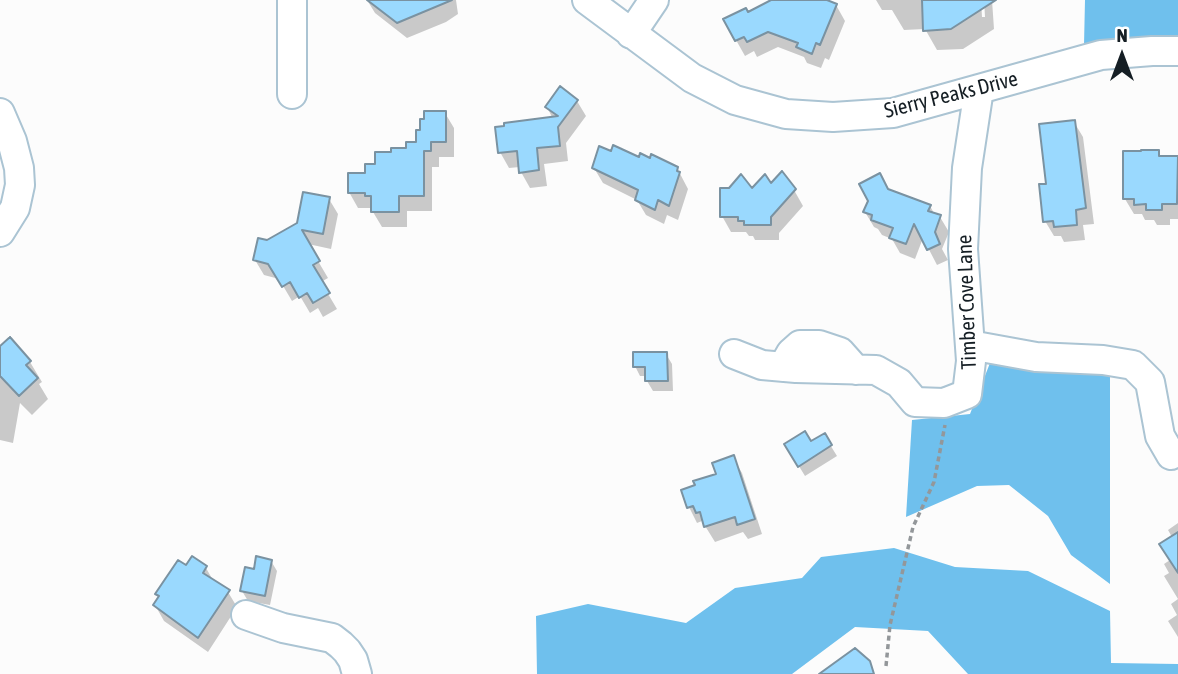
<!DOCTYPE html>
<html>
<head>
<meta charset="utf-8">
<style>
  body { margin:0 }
  #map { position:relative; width:1178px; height:674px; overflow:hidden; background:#fcfcfc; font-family:"Asap Condensed",sans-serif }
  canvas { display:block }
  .north { position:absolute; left:1087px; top:21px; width:70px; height:70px; -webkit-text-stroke:5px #fff; paint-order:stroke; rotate:0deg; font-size:19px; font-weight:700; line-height:28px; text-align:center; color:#151e24 }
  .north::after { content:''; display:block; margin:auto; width:24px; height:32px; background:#151e24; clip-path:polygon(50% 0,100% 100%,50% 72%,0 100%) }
</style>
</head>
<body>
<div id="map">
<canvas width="1178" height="674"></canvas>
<div class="north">N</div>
</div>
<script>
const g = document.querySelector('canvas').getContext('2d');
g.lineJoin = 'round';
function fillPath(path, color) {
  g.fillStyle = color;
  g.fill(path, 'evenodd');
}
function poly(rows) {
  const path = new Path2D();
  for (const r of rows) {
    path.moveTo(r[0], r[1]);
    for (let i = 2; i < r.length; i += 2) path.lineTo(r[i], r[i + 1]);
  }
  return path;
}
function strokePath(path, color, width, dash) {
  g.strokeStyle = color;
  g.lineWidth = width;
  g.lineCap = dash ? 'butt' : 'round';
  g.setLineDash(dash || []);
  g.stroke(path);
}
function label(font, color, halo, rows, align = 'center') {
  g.font = font + ' "Asap Condensed",sans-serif';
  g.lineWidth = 6;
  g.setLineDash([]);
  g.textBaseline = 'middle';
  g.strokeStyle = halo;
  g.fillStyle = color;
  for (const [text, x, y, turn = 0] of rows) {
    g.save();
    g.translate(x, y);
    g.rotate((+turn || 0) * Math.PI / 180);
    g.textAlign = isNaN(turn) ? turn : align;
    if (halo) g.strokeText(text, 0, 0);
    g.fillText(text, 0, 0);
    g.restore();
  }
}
fillPath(poly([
  [1085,0,1178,0,1178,37,1164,36,1084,45],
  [990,363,1021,365,1110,376,1110,584,1071,555,1048,516,1009,485,977,486,906,517,912,420,970,414],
  [894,548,955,567,1028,571,1110,611,1111,663,1178,664,1178,674,968,674,928,631,855,627,792,674,537,674,536,616,588,604,686,623,735,588,802,578,821,557]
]), '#6fc0ed');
fillPath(poly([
  [367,0,456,0,458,14,446,22,407,38,375,13],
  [775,0,822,0,836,5,845,21,829,60,825,58,821,68,807,63,804,57,778,47,757,57,754,51,745,56,736,40,748,14],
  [876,0,981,0,982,17,985,17,984,0,992,0,994,29,963,49,937,50,925,29,904,30,892,10,882,10],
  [577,101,586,116,566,143,568,161,544,164,547,186,530,188,521,172,520,167,509,168,500,152,553,119,547,107],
  [445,113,454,128,454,157,439,157,439,167,432,167,432,211,407,211,407,227,382,227,373,212,373,208,358,208,349,192,377,166,418,144,422,131],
  [1074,122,1083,137,1094,224,1083,225,1085,240,1064,242,1061,236,1054,236,1045,221,1048,185],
  [1158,151,1161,158,1178,158,1178,219,1170,219,1170,225,1157,225,1154,220,1145,220,1142,214,1134,214,1125,199],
  [640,160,677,168,688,189,678,220,667,215,664,224,646,215,637,200,603,183,594,168],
  [771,186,794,190,803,206,779,233,779,240,755,240,753,236,749,236,746,232,731,232,722,216,752,191],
  [888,191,930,206,935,215,940,217,949,232,942,249,948,260,937,265,923,238,915,259,900,253,892,239,882,235,878,229,874,227,865,212],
  [329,199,338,214,331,249,308,244,328,278,321,282,337,309,323,317,318,308,310,313,300,296,292,301,279,279,264,275,255,260,267,242,298,224],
  [0,349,30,362,42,382,39,384,48,399,32,415,20,403,13,443,0,440],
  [666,354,672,364,673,391,653,391,647,381,647,376,640,376,635,366],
  [824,435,837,456,805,476,786,445,811,444],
  [733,458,742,473,762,534,748,539,743,532,715,542,702,521,697,523,689,507],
  [1178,523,1178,599,1164,576,1169,573,1164,564,1170,560,1172,537,1168,530],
  [271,561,277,571,270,605,248,601,242,591],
  [206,568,214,582,228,592,237,607,208,652,164,621,155,605,160,598,157,594],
  [1178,599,1178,637,1168,621,1177,615,1171,604]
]), '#0003');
const building = poly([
  [367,0,452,0,397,23,367,0],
  [771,0,827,0,837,4,820,45,816,43,812,54,796,47,798,43,768,32,747,42,744,37,735,41,723,19,746,8,748,12,771,0],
  [922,0,996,0,951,29,923,31,922,0],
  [560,86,578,100,558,127,560,146,537,148,539,170,519,173,517,151,498,153,495,127,504,126,504,123,558,116,545,107,560,86],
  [424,111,446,111,446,142,431,142,431,151,424,151,424,196,399,196,399,212,371,212,371,196,365,196,365,193,348,193,348,173,365,173,365,164,375,164,375,152,391,152,391,148,406,148,406,142,416,142,416,130,420,130,420,119,424,119,424,111],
  [1075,120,1086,208,1076,210,1077,225,1054,227,1053,221,1043,222,1039,184,1046,184,1039,124,1075,120],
  [613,145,639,157,640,153,650,158,651,154,678,167,677,171,680,172,669,206,658,200,655,210,635,200,638,190,592,168,599,146,611,151,613,145],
  [1141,150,1159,150,1159,156,1178,156,1177,204,1162,204,1162,210,1146,210,1146,204,1134,205,1134,199,1123,199,1123,151,1141,151,1141,150],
  [782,171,796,189,771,217,771,225,744,225,744,221,738,221,738,217,720,217,720,188,729,188,741,174,752,188,765,174,771,183,782,171],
  [880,173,888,189,931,205,928,211,941,215,935,232,940,244,927,250,914,224,906,244,889,238,893,228,871,220,872,215,863,212,868,201,859,184,880,173],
  [303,192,330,197,323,234,302,230,320,261,313,265,330,293,313,303,307,293,299,298,290,282,282,287,268,264,253,260,258,238,267,240,297,223,303,192],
  [10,337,31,361,26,365,38,378,19,396,0,376,0,346,10,337],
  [633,352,667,352,668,381,645,381,645,367,633,367,633,352],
  [805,431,811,441,825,433,832,445,798,467,784,444,805,431],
  [734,455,755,519,737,525,735,517,704,527,700,512,696,513,693,506,687,508,681,490,695,485,693,481,716,474,712,463,734,455],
  [1178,532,1178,573,1159,544,1178,532],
  [192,556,207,566,203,573,230,590,198,638,153,605,159,596,155,594,178,560,186,565,192,556],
  [256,556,272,560,265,596,240,591,245,567,254,569,256,556],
  [855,648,870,661,874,674,819,674,855,648]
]);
fillPath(building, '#9ad9fe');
strokePath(building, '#7a92a1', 2);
const minor = poly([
  [292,0,292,94],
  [587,0,692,78,735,100,786,114,833,117,893,113,1101,55,1152,51,1178,51],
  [631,34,654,0],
  [0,113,12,141,19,168,20,185,15,208,0,232],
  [970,345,1036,357,1103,360,1133,365,1150,382,1160,436,1171,455],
  [734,354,762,365,796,368,876,370,899,383,915,402,944,403,967,394,971,361,963,249,967,168,979,89],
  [783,367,791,353,800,345,819,345,840,352,856,370],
  [246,615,283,628,332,638,341,645,347,651,353,660,357,674]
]);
strokePath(minor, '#abc4d3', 32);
strokePath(poly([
  [886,666,890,625,913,527,934,482,945,425]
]), '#93979a', 3.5, [5, 3.5]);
strokePath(minor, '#fff', 28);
label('21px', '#151e24', '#fff', [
  ["Sierry Peaks Drive",951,95,-14],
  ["Timber Cove Lane",967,302,-92]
]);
</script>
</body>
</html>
